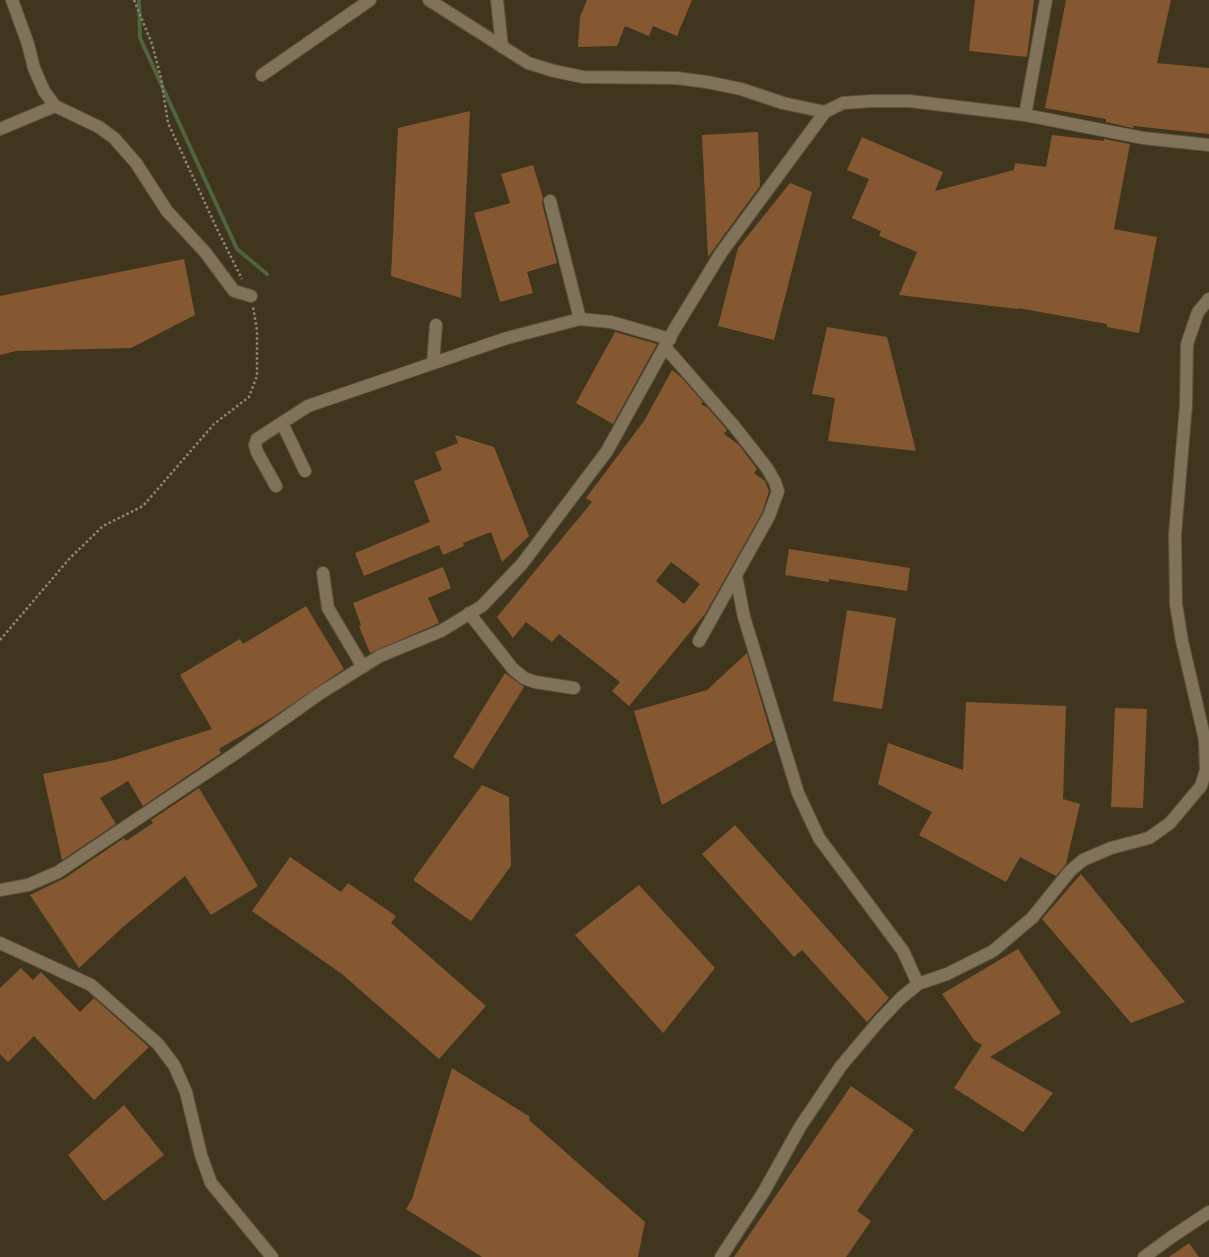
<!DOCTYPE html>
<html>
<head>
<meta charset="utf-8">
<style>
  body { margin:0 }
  canvas { display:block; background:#40351d }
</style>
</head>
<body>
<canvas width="1209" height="1257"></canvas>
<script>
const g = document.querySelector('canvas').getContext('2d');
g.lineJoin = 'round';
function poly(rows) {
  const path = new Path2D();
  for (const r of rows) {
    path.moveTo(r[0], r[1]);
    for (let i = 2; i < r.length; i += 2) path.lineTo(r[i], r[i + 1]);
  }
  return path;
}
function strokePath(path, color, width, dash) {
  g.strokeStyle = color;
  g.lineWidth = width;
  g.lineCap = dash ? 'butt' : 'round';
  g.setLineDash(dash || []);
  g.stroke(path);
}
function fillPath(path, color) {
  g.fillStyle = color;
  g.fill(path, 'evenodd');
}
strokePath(poly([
  [139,0,140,38,237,249,267,274]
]), '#506440', 4);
fillPath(poly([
  [587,0,692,0,677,36,653,26,649,36,625,26,617,46,578,47,580,17],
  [975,0,1034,0,1027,57,969,51],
  [1066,0,1171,0,1157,63,1209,68,1209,134,1134,126,1133,128,1106,122,1106,119,1045,108],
  [470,111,467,178,461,298,391,276,398,128],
  [758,132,760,186,708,257,702,135],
  [1052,135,1104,141,1104,139,1130,144,1114,229,1157,237,1139,333,1107,327,1107,324,1018,308,1018,309,899,295,917,252,879,236,881,231,852,218,869,179,847,170,862,137,943,172,935,191,1014,170,1015,163,1046,167],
  [533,165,543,198,542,203,557,263,527,272,533,293,500,302,474,213,510,203,501,174],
  [790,183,812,192,774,340,718,326,738,248],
  [184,259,195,315,131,348,16,351,0,355,0,296],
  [827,327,887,337,916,451,828,441,835,398,812,394],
  [615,332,657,344,613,424,576,403],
  [672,370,681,377,703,402,701,404,708,408,727,430,724,434,739,445,757,469,754,473,765,481,769,491,762,513,705,614,629,706,612,691,620,682,559,634,552,642,526,622,513,638,497,617,592,502,586,498,644,421],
  [671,562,700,584,684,604,656,581],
  [455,435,494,447,529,536,502,562,491,532,463,543,464,546,443,555,439,545,364,576,355,553,430,522,414,481,442,470,435,452,458,443],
  [789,549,910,568,907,591,829,579,829,582,785,575],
  [443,567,451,588,428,598,439,623,370,653,359,626,361,625,353,603],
  [306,606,344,669,273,717,219,749,221,753,143,806,128,781,100,798,116,824,62,860,43,774,115,760,212,729,180,675,240,639,243,644],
  [847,610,896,618,882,709,833,701],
  [747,653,773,741,662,805,634,711,707,690],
  [505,673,524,687,473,769,453,757],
  [966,702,1066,706,1063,799,1080,804,1066,864,1056,876,1020,857,1006,882,919,835,932,812,878,784,888,743,963,770],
  [1115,708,1147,709,1143,808,1111,807],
  [482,785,509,797,511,866,471,921,413,880],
  [199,788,258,886,211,915,185,876,124,926,79,968,30,895,65,878,124,838,126,841,153,823,151,820],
  [735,825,889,998,867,1022,802,950,794,957,702,854],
  [290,857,341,892,348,883,396,916,391,923,486,1006,439,1059,342,974,252,911],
  [1081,874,1185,1002,1131,1023,1042,919],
  [639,885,715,968,663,1033,575,935],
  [1018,949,1061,1013,990,1057,1053,1093,1023,1132,954,1088,982,1045,974,1040,942,994],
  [21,968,33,980,41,972,80,1012,94,998,149,1047,94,1100,34,1036,8,1062,0,1054,0,988],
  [452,1068,530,1117,529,1120,645,1222,638,1257,482,1257,406,1209,412,1199],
  [851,1086,914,1130,857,1211,871,1221,846,1257,734,1257],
  [124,1105,164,1155,104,1201,68,1155],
  [1189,1243,1199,1257,1169,1257]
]), '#855832');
const minor = poly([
  [12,0,28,44,34,68,44,91,55,106,99,127,114,138,136,163,167,211,205,252,234,291,251,296],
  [429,0,528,63,554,71,583,77,676,78,707,82,741,89,783,103,825,112],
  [497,0,502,47],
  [262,75,370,0],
  [1025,115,1046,0],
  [0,129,55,106],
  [550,201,580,319],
  [665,347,734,426,767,468,775,482,778,491,769,516,699,641],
  [433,363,436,325],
  [282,423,305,471],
  [276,486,257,452,255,445,257,439,308,406,507,338,580,319,611,322,670,339],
  [323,573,328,608,363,667],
  [736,576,744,617,798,793,819,838,903,951,918,984],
  [469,613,513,669,524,678,535,682,574,688],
  [0,890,28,885,58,872,236,753,319,694,380,656,441,631,482,606,522,564,607,451,674,330,721,253,825,112,843,103,871,101,909,101,1025,115,1143,138,1209,145],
  [0,943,91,985,158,1044,174,1065,186,1092,201,1155,211,1183,272,1257],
  [721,1257,763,1193,800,1127,841,1066,879,1021,901,998,918,984,947,974,993,951,1032,918,1070,871,1083,860,1111,848,1149,838,1170,823,1201,786,1206,770,1205,740,1182,641,1176,604,1175,534,1186,405,1187,344,1198,312,1209,299],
  [1144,1257,1173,1236,1209,1212]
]);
strokePath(minor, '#5c523d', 14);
strokePath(poly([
  [134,0,152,44,161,78,168,123,218,231,242,279],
  [0,640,70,558,103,526,143,506,214,424,249,397,257,376,257,330,253,307]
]), '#8f8673', 2.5, [2.5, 2.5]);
strokePath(minor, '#807359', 12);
</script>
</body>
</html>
